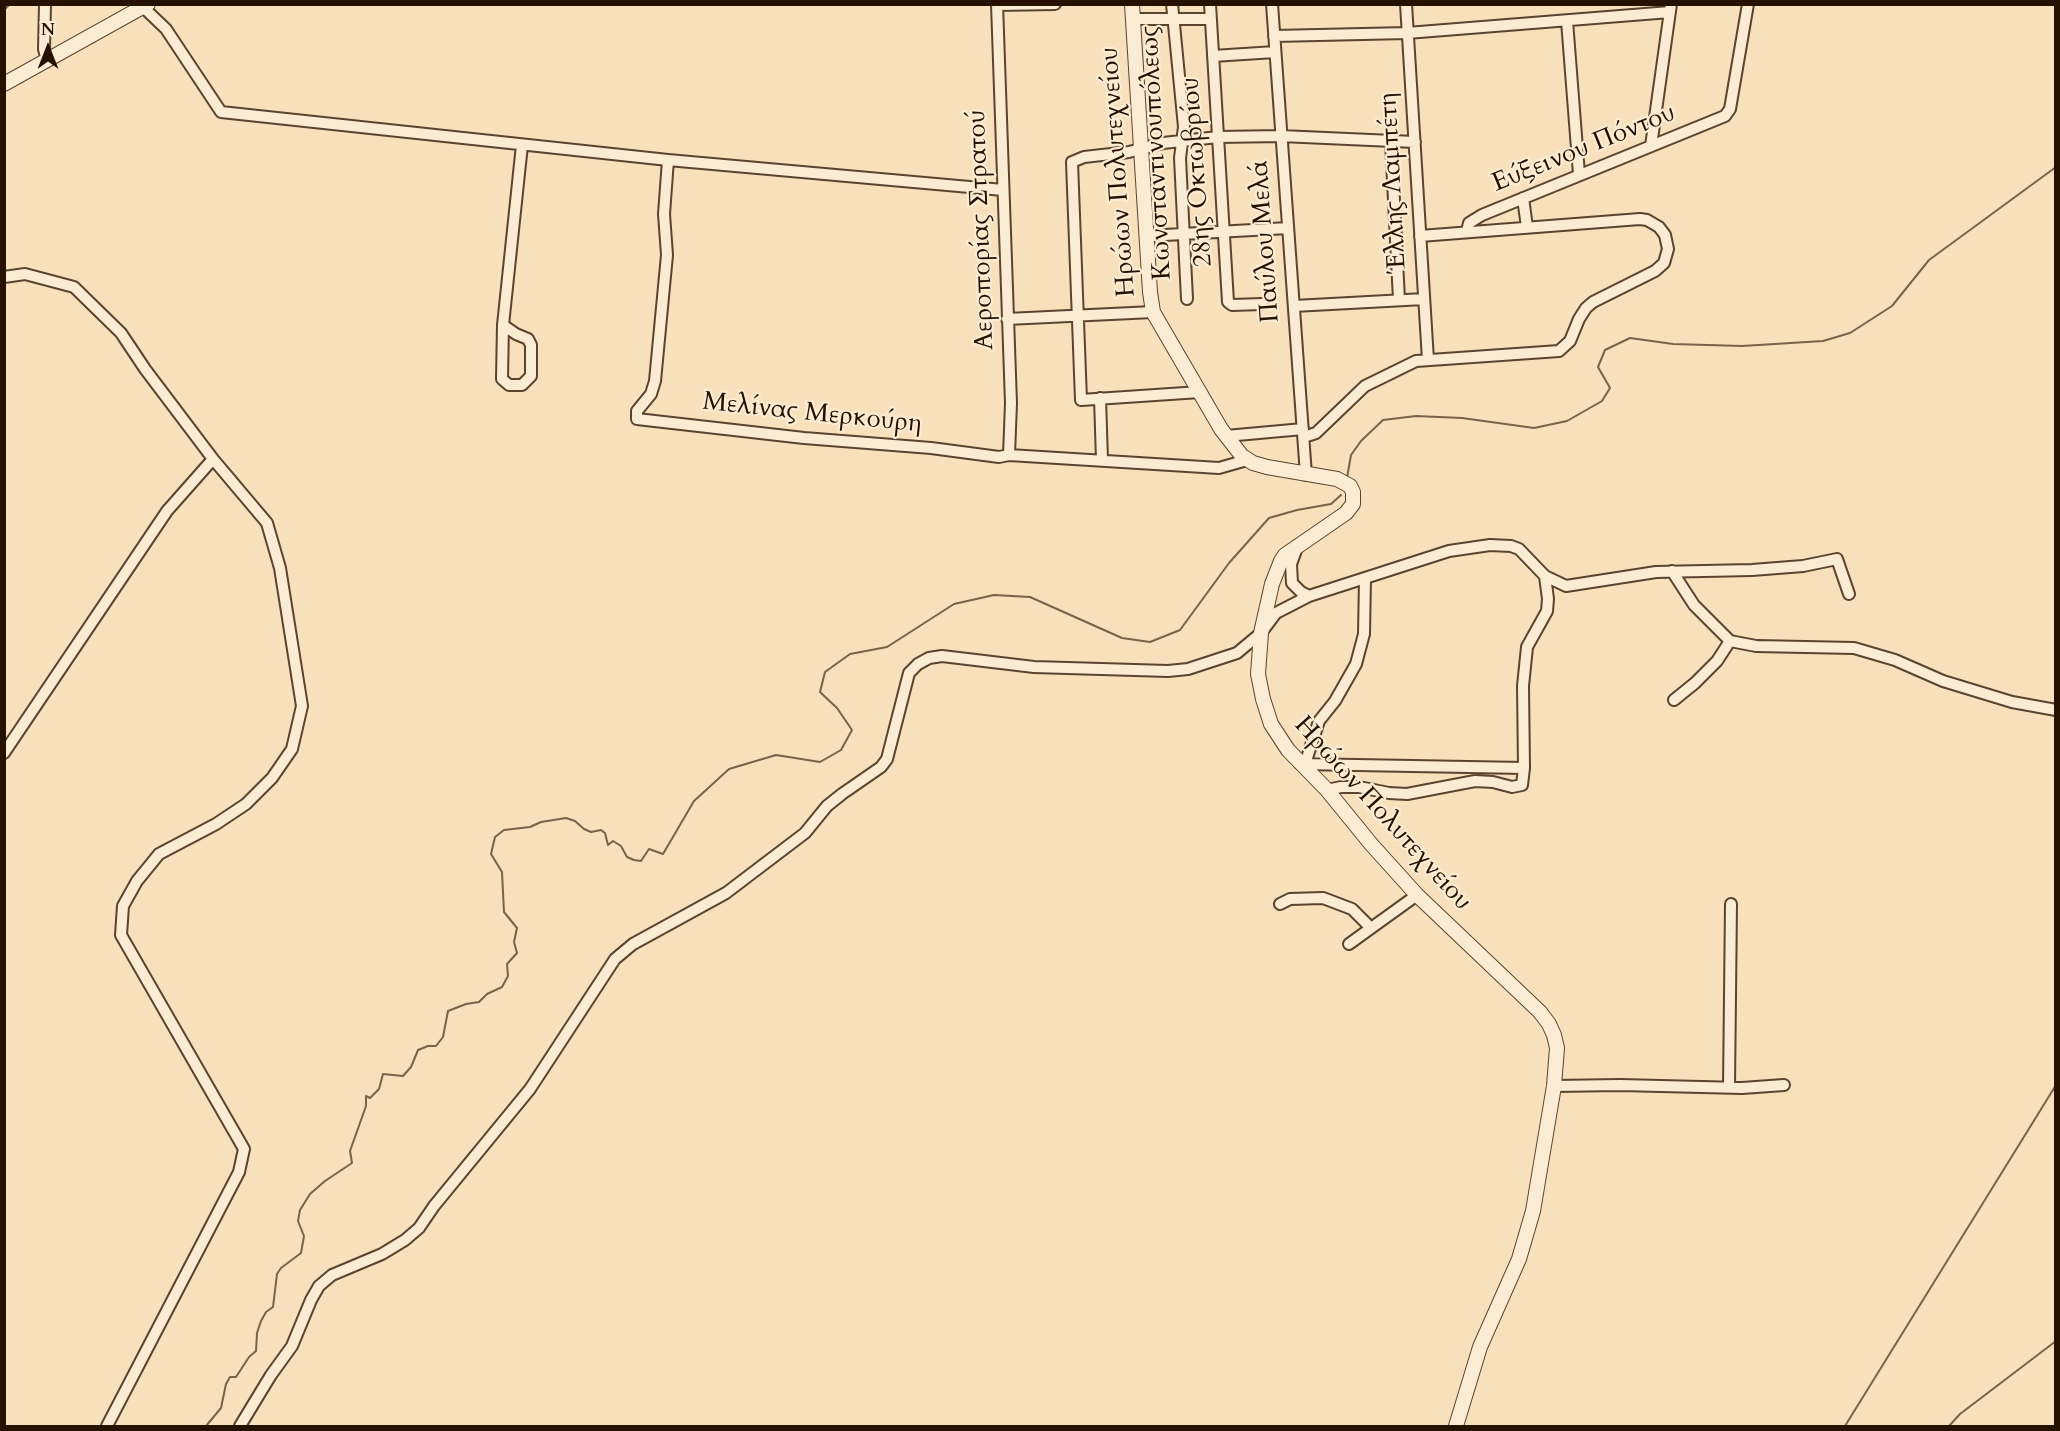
<!DOCTYPE html>
<html>
<head>
<meta charset="utf-8">
<style>
  body { margin:0 }
  #map { position:relative; width:2060px; height:1431px; overflow:hidden; background:#f8e0bc; font-family:Cardo,serif }
  canvas { display:block }
  .frame { position:absolute; inset:0; border:6px solid #261000; pointer-events:none }
  .north { position:absolute; left:18px; top:18px; width:60px; height:60px; -webkit-text-stroke:4px #faebd3; paint-order:stroke; rotate:0deg; font-size:16px; font-weight:700; line-height:24px; text-align:center; color:#261000 }
  .north::after { content:''; display:block; margin:auto; width:21px; height:27px; background:#261000; clip-path:polygon(50% 0,100% 100%,50% 72%,0 100%) }
</style>
</head>
<body>
<div id="map">
<canvas width="2060" height="1431"></canvas>
<div class="frame"></div>
<div class="north">N</div>
</div>
<script>
const g = document.querySelector('canvas').getContext('2d');
g.lineJoin = 'round';
function poly(rows) {
  const path = new Path2D();
  for (const r of rows) {
    path.moveTo(r[0], r[1]);
    for (let i = 2; i < r.length; i += 2) path.lineTo(r[i], r[i + 1]);
  }
  return path;
}
function strokePath(path, color, width, dash) {
  g.strokeStyle = color;
  g.lineWidth = width;
  g.lineCap = dash ? 'butt' : 'round';
  g.setLineDash(dash || []);
  g.stroke(path);
}
function label(font, color, halo, rows, align = 'center') {
  g.font = font + ' Cardo,serif';
  g.lineWidth = 4.5;
  g.setLineDash([]);
  g.textBaseline = 'middle';
  g.strokeStyle = halo;
  g.fillStyle = color;
  for (const [text, x, y, turn = 0] of rows) {
    g.save();
    g.translate(x, y);
    g.rotate((+turn || 0) * Math.PI / 180);
    g.textAlign = isNaN(turn) ? turn : align;
    if (halo) g.strokeText(text, 0, 0);
    g.fillText(text, 0, 0);
    g.restore();
  }
}
strokePath(poly([
  [4,10,10,4],
  [1347,478,1351,455,1361,441,1383,420,1416,416,1462,418,1534,428,1567,421,1602,401,1610,388,1598,367,1605,350,1630,338,1673,344,1742,346,1823,341,1850,333,1892,306,1929,260,2056,167],
  [206,1426,221,1408,226,1384,230,1377,236,1377,249,1357,256,1351,257,1333,261,1321,266,1312,273,1307,277,1274,281,1268,301,1253,304,1236,298,1221,300,1210,310,1194,325,1181,352,1163,350,1151,366,1106,366,1096,370,1098,379,1089,383,1074,403,1076,411,1067,418,1050,428,1046,436,1046,443,1037,448,1011,466,1004,479,1002,487,994,502,987,508,976,507,964,517,953,514,942,517,928,504,912,502,872,491,854,495,837,504,830,530,827,541,822,566,818,575,821,584,829,591,832,601,830,605,833,608,845,613,841,621,846,627,857,634,860,641,861,649,849,663,854,694,801,729,769,776,755,820,762,841,750,852,730,837,708,820,692,825,672,850,654,887,647,954,604,994,595,1030,597,1122,638,1150,642,1180,630,1229,563,1269,518,1297,510,1331,504,1341,495],
  [1845,1426,2056,1085],
  [1949,1426,1960,1414,2056,1341]
]), '#79624a', 2);
const minor = poly([
  [45,4,44,49,47,61],
  [997,4,1011,403,1009,455],
  [1172,4,1184,127,1180,158,1187,299],
  [1210,4,1228,302,1232,305,1262,304],
  [1272,4,1306,475],
  [1406,4,1428,360],
  [997,5,1055,4],
  [143,7,166,29,221,112,668,160,1003,190],
  [1133,19,1211,19],
  [1567,21,1579,174],
  [1274,36,1407,33,1670,12],
  [1213,56,1275,52],
  [1391,141,1399,300],
  [1651,146,1671,4],
  [668,160,664,214,667,255,655,381,651,394,637,411,637,419,804,438,931,448,999,457,1009,455,1219,468,1247,460],
  [1523,198,1527,227],
  [1467,231,1469,223,1482,215,1725,116,1730,109,1748,4],
  [1147,236,1288,228],
  [4,277,25,274,74,287,121,333,145,369,213,459,267,523,280,568,302,706,292,749,272,778,246,804,216,824,159,854,137,881,123,906,121,935,244,1149,239,1172,107,1426],
  [1294,306,1424,299],
  [1007,319,1153,312],
  [503,325,502,379,509,385,522,385,531,376,531,345,528,339,516,334,503,325,522,145],
  [1200,392,1081,400,1072,162,1084,157,1129,152,1163,143,1218,137,1281,136,1415,142],
  [1100,398,1102,460],
  [1226,436,1303,429],
  [1304,437,1316,433,1365,386,1416,361,1559,351,1570,341,1579,319,1586,308,1593,302,1655,271,1664,263,1668,249,1665,235,1659,227,1647,220,1640,219,1420,236],
  [1298,545,1291,564,1292,583,1301,592,1309,596,1449,551,1490,545,1511,546,1519,549,1545,576,1566,586,1656,572,1752,570,1803,566,1837,559,1849,594],
  [1672,571,1694,605,1730,641,1756,646,1854,648,1895,660,1943,681,2012,702,2056,710],
  [1674,700,1695,683,1717,661,1730,641],
  [4,753,167,511,213,459],
  [1300,764,1524,768],
  [1307,768,1305,764,1319,721,1335,701,1356,664,1364,634,1365,579],
  [1327,790,1341,787,1359,787,1389,793,1407,794,1475,781,1493,782,1512,787,1522,785,1524,768,1523,686,1527,647,1547,611,1548,599,1545,576],
  [1280,904,1290,899,1323,898,1352,909,1371,928],
  [1349,944,1417,895],
  [1554,1086,1620,1085,1742,1088,1784,1085],
  [1729,1087,1731,904],
  [240,1426,271,1375,292,1346,311,1300,319,1286,332,1275,382,1254,405,1240,419,1228,434,1206,530,1089,615,959,633,944,726,893,805,833,827,806,842,794,881,767,887,759,909,673,918,664,929,658,942,656,1034,667,1168,671,1188,669,1237,653,1261,633,1276,613,1309,596]
]);
const tertiary = poly([
  [1132,4,1150,292,1153,312,1221,429,1242,456,1253,463,1267,467,1337,479,1350,486,1353,492,1353,504,1346,513,1285,555,1281,561,1272,584,1261,633,1258,674,1263,699,1271,724,1288,750,1327,790,1371,844,1417,895,1540,1012,1549,1024,1554,1035,1557,1048,1554,1086,1533,1211,1519,1259,1480,1347,1456,1426],
  [4,84,148,4]
]);
strokePath(minor, '#5a442f', 14);
strokePath(tertiary, '#5a442f', 16);
strokePath(minor, '#faebd3', 10);
strokePath(tertiary, '#faebd3', 14);
label('26px', '#261000', '#faebd3', [
  ["Εύξεινου Πόντου",1584,149,-22],
  ["Κωνσταντινουπόλεως",1157,153,-93],
  ["Ηρώων Πολυτεχνείου",1119,172,-94],
  ["28ης Οκτωβρίου",1198,172,-94],
  ["Έλλης Λαμπέτη",1394,183,-93],
  ["Αεροπορίας Στρατού",982,230,-92],
  ["Παύλου Μελά",1266,241,-94],
  ["Μελίνας Μερκούρη",812,414,6],
  ["Ηρώων Πολυτεχνείου",1382,814,48]
]);
</script>
</body>
</html>
